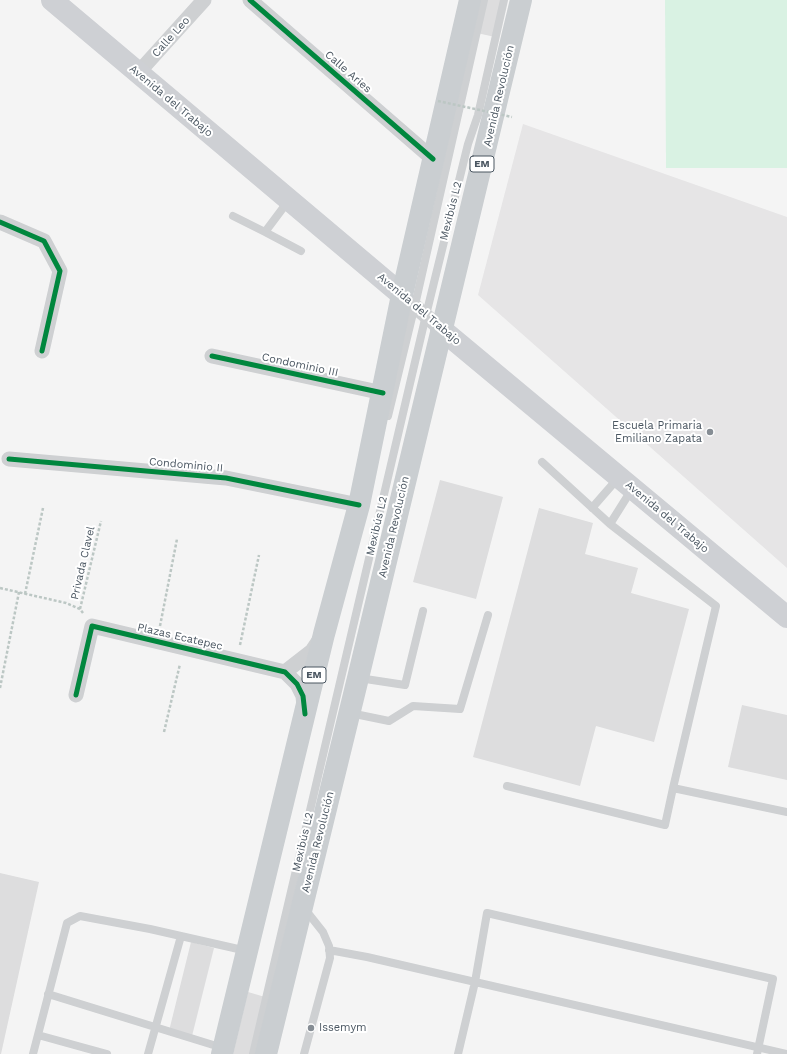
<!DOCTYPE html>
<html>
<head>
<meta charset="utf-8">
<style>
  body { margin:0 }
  canvas { display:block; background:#f4f4f4 }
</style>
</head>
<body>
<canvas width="787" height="1054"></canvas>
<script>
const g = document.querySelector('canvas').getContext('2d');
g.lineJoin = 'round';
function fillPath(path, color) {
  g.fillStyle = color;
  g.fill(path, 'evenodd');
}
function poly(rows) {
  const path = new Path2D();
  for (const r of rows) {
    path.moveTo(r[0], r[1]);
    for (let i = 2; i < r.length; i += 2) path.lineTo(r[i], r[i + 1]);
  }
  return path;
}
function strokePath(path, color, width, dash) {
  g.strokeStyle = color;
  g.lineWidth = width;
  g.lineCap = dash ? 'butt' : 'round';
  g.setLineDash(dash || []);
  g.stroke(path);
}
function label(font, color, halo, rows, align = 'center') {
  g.font = font + ' "Work Sans",sans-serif';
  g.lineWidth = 4;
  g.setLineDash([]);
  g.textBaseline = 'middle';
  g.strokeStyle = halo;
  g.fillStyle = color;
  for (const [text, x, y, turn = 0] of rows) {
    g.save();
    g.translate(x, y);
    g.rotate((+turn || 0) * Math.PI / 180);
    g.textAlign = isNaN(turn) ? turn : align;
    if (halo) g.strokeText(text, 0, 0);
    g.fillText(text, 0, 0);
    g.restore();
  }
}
fillPath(poly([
  [523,124,787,217,787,568,478,295]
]), '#e6e5e6');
fillPath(poly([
  [665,0,787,0,787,168,666,168]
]), '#d9f2e3');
fillPath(poly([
  [485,0,504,0,495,37,477,33],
  [440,480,503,497,476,599,413,582],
  [539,508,593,523,585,554,638,568,631,593,689,609,654,742,596,726,580,786,473,757],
  [742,705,787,715,787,780,728,767],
  [0,873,39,882,1,1054,0,1054],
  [191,942,214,948,192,1036,169,1031],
  [248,992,265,997,251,1054,233,1054]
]), '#ddddde');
strokePath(poly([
  [0,588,66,603,80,609,83,613],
  [25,594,43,508],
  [80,609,101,521],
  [160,626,177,539],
  [240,645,259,555],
  [0,688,19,592],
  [164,732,180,664]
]), '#bcc7c4', 2.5, [3, 2]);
strokePath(poly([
  [233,216,265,232,289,200],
  [265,232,301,251],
  [388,416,415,305,484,0],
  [542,462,610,524,716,606,673,788,787,812],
  [592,508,619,477],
  [610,524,632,489],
  [359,678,405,685,423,611],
  [350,713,389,721,413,706,460,709,488,615],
  [507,786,665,825,673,788],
  [329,950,367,957,787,1054],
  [48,994,223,1048],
  [38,1035,107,1054],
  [33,1054,67,923,80,916,150,929,247,951],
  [148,1054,181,936],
  [253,1054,426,315,468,144,478,115,504,0],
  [304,1054,330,958,329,946,323,932,304,908],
  [458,1054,475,982,487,913,773,979,757,1054]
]), '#ced0d2', 8);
strokePath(poly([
  [250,0,433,159],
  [138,73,204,0],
  [0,222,44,241,60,271,42,351],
  [402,295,441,329],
  [212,356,383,393],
  [9,459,226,478,359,505],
  [285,672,312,651,320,639],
  [76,695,92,626,285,672,297,684,303,696,304,708]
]), '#ced0d2', 15);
strokePath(poly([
  [52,0,402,295],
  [441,329,787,617]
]), '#ced0d4', 22);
strokePath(poly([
  [222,1054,324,634,359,505,402,295,470,0],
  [266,1054,358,678,521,0]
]), '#caced1', 22);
strokePath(poly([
  [438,101,512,117]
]), '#bcc7c4', 2.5, [3, 2]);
strokePath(poly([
  [250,0,433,159],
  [0,222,44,241,60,271,42,351],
  [212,356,383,393],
  [9,459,226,478,359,505],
  [76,695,92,626,285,672,297,684,303,696,305,714]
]), '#00873e', 5);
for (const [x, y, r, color] of [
  [710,432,4,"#868d94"],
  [311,1028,4,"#868d94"]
]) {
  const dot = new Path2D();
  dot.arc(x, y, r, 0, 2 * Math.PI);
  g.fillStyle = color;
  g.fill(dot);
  strokePath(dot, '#fff', 1.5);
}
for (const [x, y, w] of [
  [482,164,24],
  [314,675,24]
]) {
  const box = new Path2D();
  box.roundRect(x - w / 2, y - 8, w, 16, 3);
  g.fillStyle = '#fff';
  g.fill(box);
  strokePath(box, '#4a5661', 1);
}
label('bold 10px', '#4a5661', null, [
  ["EM",482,164],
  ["EM",314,675]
]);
label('11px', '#4a5661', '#fff', [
  ["Calle Leo",171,37,-48],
  ["Calle Aries",348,72,41],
  ["Avenida Revolución",499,96,-77],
  ["Avenida del Trabajo",171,101,40],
  ["Mexibús L2",451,211,-76],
  ["Avenida del Trabajo",419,309,40],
  ["Condominio III",300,365,12],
  ["Condominio II",186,465,5],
  ["Avenida del Trabajo",667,517,40],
  ["Mexibús L2",377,526,-77],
  ["Avenida Revolución",394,527,-77],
  ["Privada Clavel",83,563,-77],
  ["Plazas Ecatepec",180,637,13],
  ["Mexibús L2",303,842,-77],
  ["Avenida Revolución",318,842,-76]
]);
label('11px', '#4a5661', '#fff', [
  ["Escuela Primaria",702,426],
  ["Emiliano Zapata",702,439],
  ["Issemym",319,1028,"left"]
], 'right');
</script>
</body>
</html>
